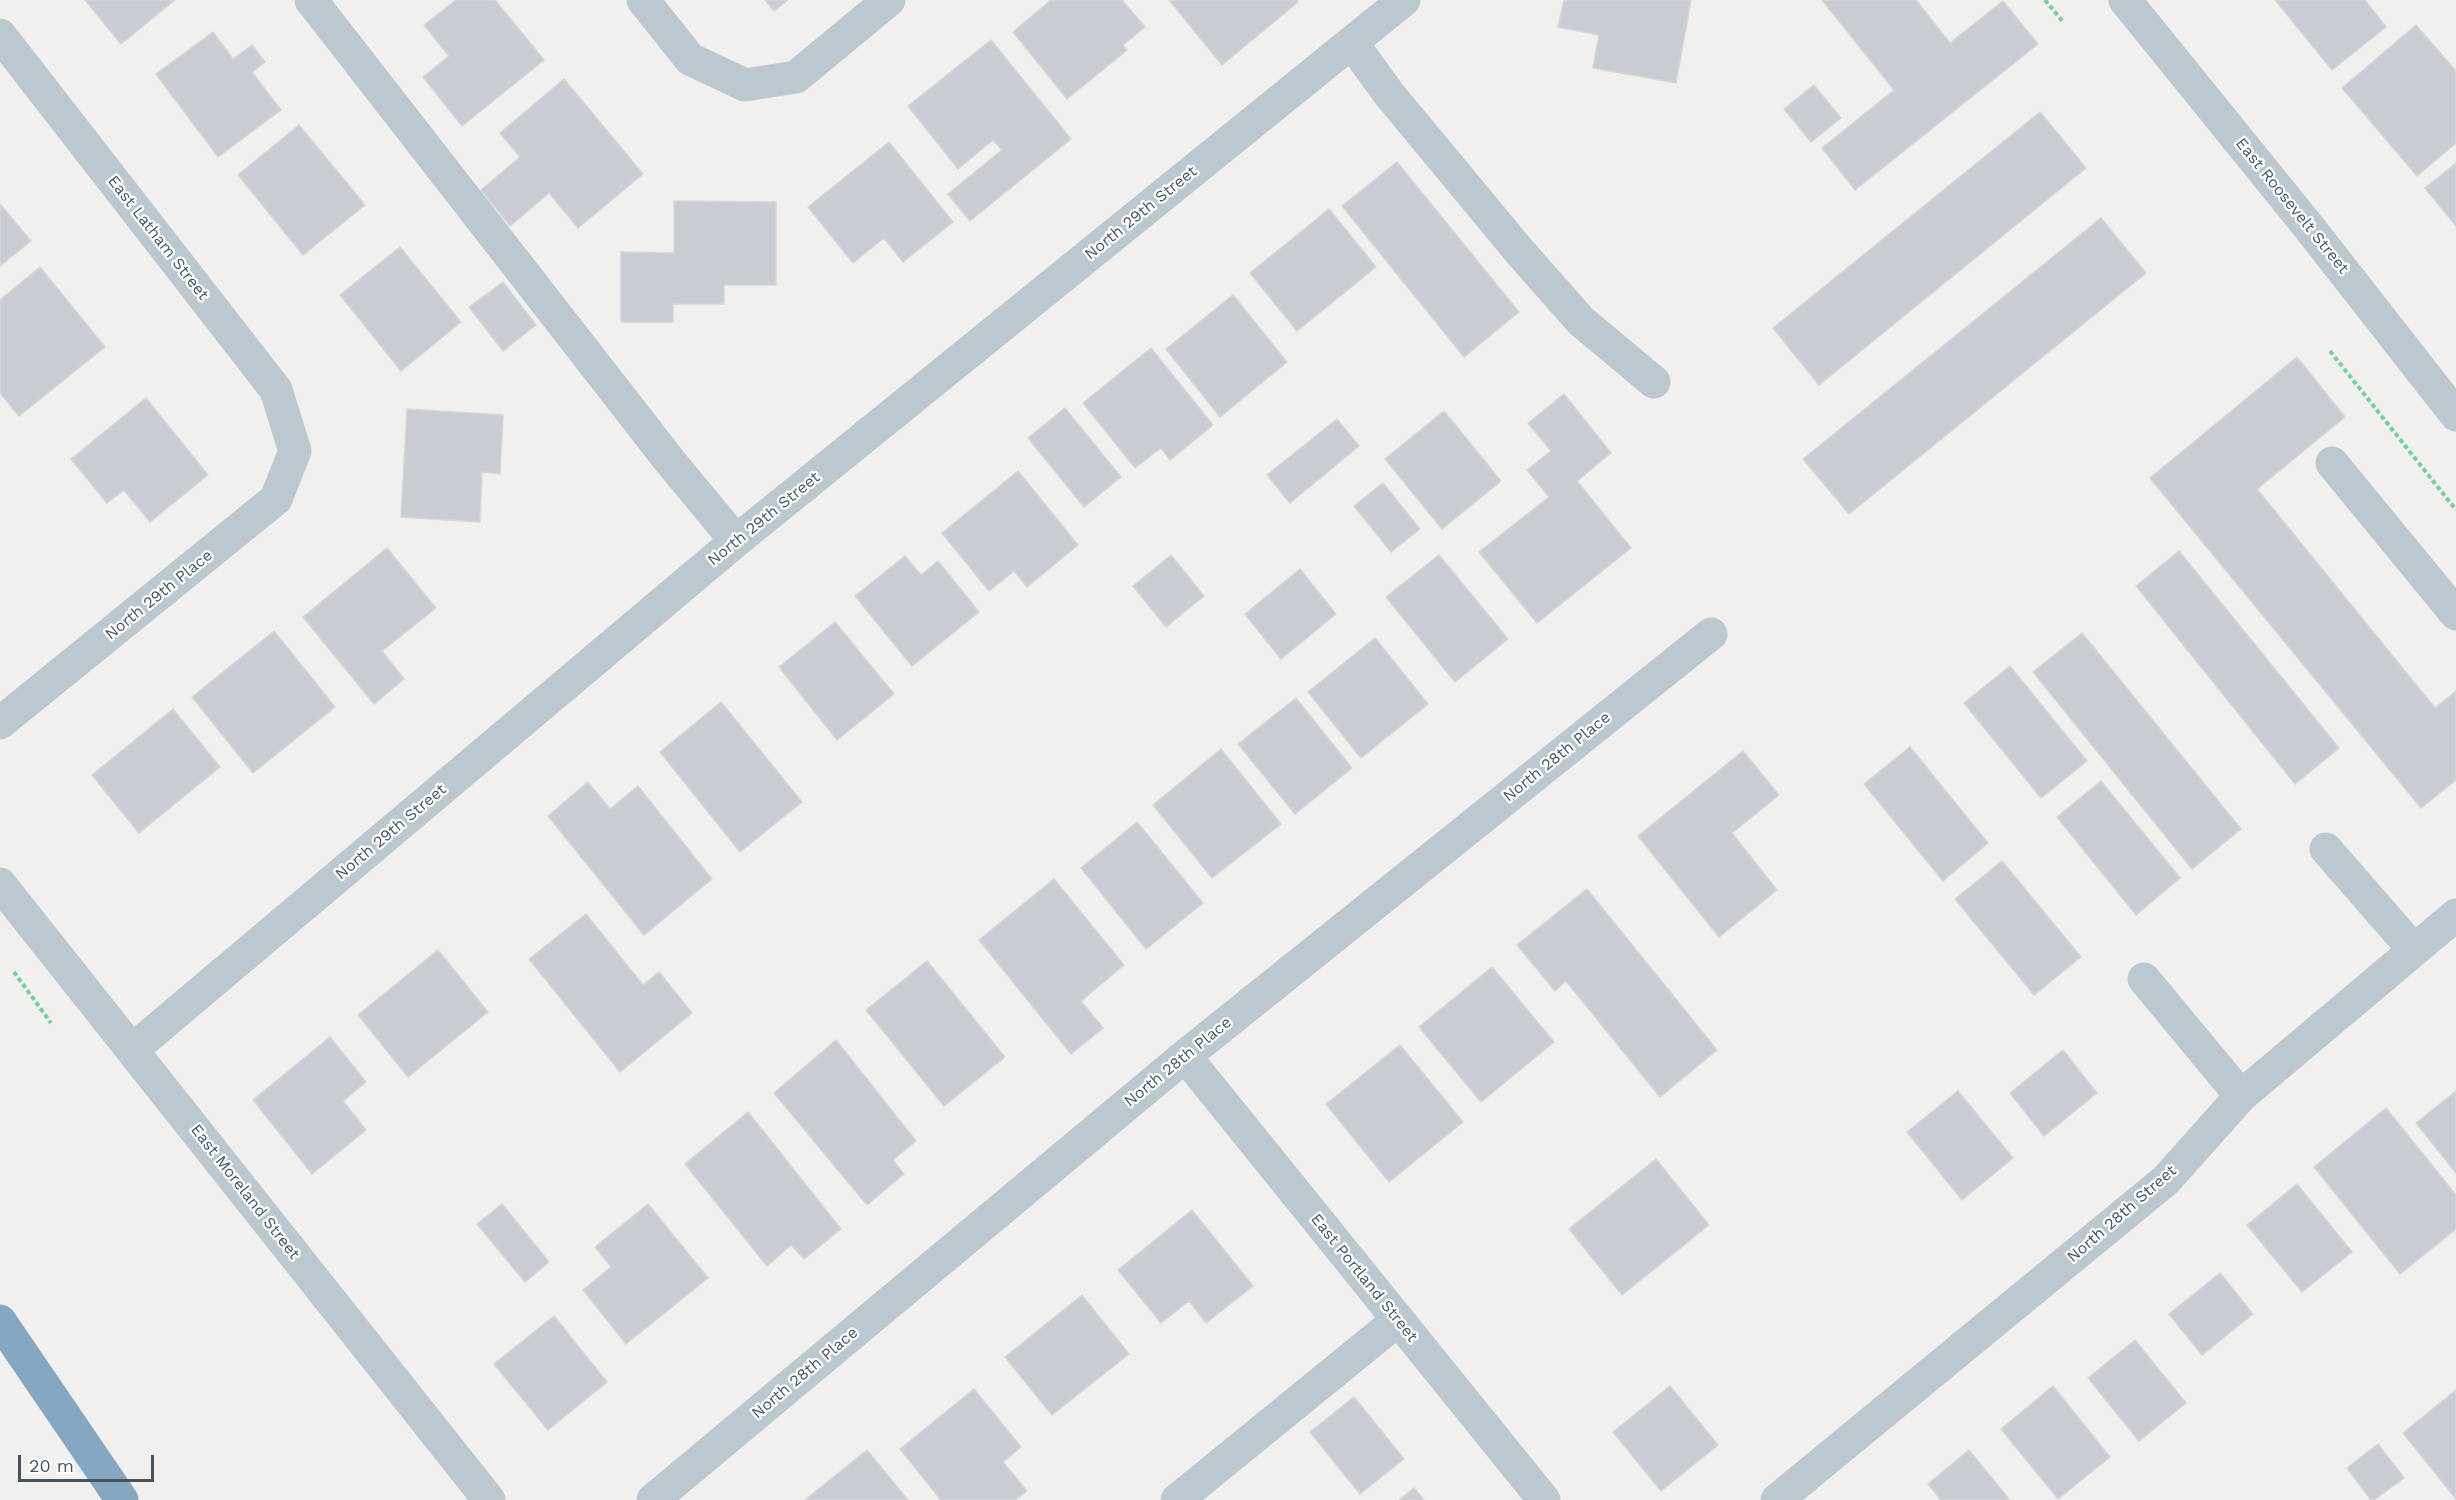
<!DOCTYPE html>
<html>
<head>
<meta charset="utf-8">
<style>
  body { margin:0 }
  #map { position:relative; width:2456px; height:1500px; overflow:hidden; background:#f2efef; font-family:"Work Sans",sans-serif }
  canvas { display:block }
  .scale { position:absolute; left:18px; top:1455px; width:136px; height:27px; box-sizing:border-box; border:3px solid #46545d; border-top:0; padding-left:8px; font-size:18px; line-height:21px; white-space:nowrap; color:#46545d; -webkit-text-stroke:4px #fff; paint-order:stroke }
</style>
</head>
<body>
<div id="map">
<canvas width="2456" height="1500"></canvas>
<div class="scale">20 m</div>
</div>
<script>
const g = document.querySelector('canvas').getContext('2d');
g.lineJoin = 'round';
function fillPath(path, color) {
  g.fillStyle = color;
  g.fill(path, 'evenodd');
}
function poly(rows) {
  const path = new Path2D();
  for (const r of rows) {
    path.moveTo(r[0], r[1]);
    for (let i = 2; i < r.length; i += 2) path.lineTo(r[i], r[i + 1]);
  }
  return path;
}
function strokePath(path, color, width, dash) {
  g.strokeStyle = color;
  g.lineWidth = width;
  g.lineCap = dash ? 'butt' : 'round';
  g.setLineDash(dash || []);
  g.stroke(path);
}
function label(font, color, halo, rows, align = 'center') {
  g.font = font + ' "Work Sans",sans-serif';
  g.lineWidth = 4.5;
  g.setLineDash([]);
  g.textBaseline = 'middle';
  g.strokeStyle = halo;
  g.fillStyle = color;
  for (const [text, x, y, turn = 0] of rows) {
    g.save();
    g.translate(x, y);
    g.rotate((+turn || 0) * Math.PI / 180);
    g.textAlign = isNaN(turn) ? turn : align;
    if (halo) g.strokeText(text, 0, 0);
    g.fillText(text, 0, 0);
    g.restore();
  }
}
const building = poly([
  [85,0,175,0,121,44,85,0],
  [456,0,495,0,544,60,462,126,423,77,449,56,424,25,456,0],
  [765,0,788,0,774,11,765,0],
  [1051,0,1122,0,1145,27,1123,45,1127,50,1067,99,1013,32,1051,0],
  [1169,0,1297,0,1298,2,1222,65,1169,0],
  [1564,0,1691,0,1676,83,1593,68,1599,35,1558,27,1564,0],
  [1822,0,1916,0,1950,43,2003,1,2038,44,1855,190,1822,148,1894,90,1822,0],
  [2275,0,2365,0,2386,27,2332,70,2275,0],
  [2416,25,2456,71,2456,143,2417,176,2342,88,2416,25],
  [213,32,233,59,252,45,265,62,252,72,281,110,218,157,156,74,213,32],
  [991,40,1071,139,970,221,948,194,1002,150,993,140,958,169,908,106,991,40],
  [564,79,643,174,578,228,549,193,510,226,481,190,520,157,500,133,564,79],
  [1814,85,1841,118,1811,142,1784,109,1814,85],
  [2040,112,2086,168,1819,385,1773,328,2040,112],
  [299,125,365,205,303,255,238,175,299,125],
  [889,142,953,222,903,262,884,238,853,263,808,207,889,142],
  [1397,162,1519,312,1464,357,1342,206,1397,162],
  [2456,163,2456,226,2425,188,2456,163],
  [674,201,776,202,776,285,724,285,724,304,673,304,673,322,621,322,621,252,674,253,674,201],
  [0,204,31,241,0,266,0,204],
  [1329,209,1376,267,1297,331,1250,273,1329,209],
  [2101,218,2146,273,1849,514,1803,459,2101,218],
  [400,247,461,322,401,371,340,295,400,247],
  [40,267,105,347,19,416,0,393,0,300,40,267],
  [503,282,536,325,503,351,469,307,503,282],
  [1233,295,1287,362,1220,417,1166,349,1233,295],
  [1151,348,1213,425,1170,460,1161,448,1135,468,1083,403,1151,348],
  [2297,357,2345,417,2257,489,2435,708,2456,691,2456,780,2421,808,2150,478,2297,357],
  [1564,394,1611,453,1577,481,1631,548,1537,623,1479,552,1549,497,1527,470,1551,451,1528,423,1564,394],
  [146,398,208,475,150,522,124,490,107,503,71,459,146,398],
  [1065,408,1121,477,1084,507,1028,438,1065,408],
  [407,409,503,415,500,474,482,472,480,522,401,517,407,409],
  [1444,411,1501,481,1442,529,1385,459,1444,411],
  [1337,419,1359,446,1290,503,1267,475,1337,419],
  [1018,471,1078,545,1027,587,1014,571,989,591,942,533,1018,471],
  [1383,483,1420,529,1391,552,1354,506,1383,483],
  [387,548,436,608,382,651,404,679,374,704,303,617,387,548],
  [2179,551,2339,748,2295,784,2136,586,2179,551],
  [1171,555,1204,596,1166,627,1133,586,1171,555],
  [1439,555,1508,639,1455,682,1386,597,1439,555],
  [905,556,921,575,938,561,979,612,912,666,855,596,905,556],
  [1300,569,1336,614,1281,659,1245,614,1300,569],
  [835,622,894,694,837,740,779,667,835,622],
  [274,631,335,707,253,773,192,697,274,631],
  [2082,633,2241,829,2192,869,2033,672,2082,633],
  [1375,638,1428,704,1361,758,1308,692,1375,638],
  [2010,666,2087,761,2041,798,1964,703,2010,666],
  [1296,698,1352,768,1295,814,1238,744,1296,698],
  [721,702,802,802,740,852,660,752,721,702],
  [173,709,220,767,139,833,92,775,173,709],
  [1910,747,1988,843,1943,881,1864,784,1910,747],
  [1221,749,1281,824,1212,878,1153,805,1221,749],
  [1743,751,1779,795,1732,833,1777,890,1719,937,1638,836,1743,751],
  [2101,781,2180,878,2136,915,2057,817,2101,781],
  [588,782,610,809,638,786,712,879,644,935,548,816,588,782],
  [1137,822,1203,903,1146,949,1081,868,1137,822],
  [2002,861,2081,957,2034,995,1955,899,2002,861],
  [1054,879,1124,965,1081,1001,1103,1028,1071,1054,979,940,1054,879],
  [1587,889,1717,1050,1660,1097,1566,981,1555,991,1517,945,1587,889],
  [586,914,643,985,659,972,692,1013,620,1072,529,959,586,914],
  [438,950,488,1012,408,1077,358,1015,438,950],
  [927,961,1005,1057,944,1106,866,1010,927,961],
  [1492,967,1554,1042,1481,1102,1419,1027,1492,967],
  [330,1037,366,1082,343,1101,366,1130,312,1174,253,1100,330,1037],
  [836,1040,916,1141,893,1160,904,1174,867,1205,774,1093,836,1040],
  [1400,1045,1463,1122,1389,1182,1326,1104,1400,1045],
  [2063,1050,2097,1093,2044,1136,2010,1093,2063,1050],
  [1958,1091,2013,1158,1962,1200,1907,1132,1958,1091],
  [2456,1091,2456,1173,2416,1123,2456,1091],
  [2386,1108,2456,1195,2456,1229,2400,1274,2314,1167,2386,1108],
  [748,1112,841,1229,804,1259,791,1245,767,1266,685,1164,748,1112],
  [1656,1159,1709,1225,1622,1295,1569,1229,1656,1159],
  [2297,1184,2352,1252,2302,1292,2247,1225,2297,1184],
  [502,1204,549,1262,525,1282,477,1224,502,1204],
  [648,1204,708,1278,626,1344,583,1290,611,1267,595,1247,648,1204],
  [1192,1210,1253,1286,1206,1323,1189,1301,1161,1323,1118,1270,1192,1210],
  [2220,1273,2253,1314,2202,1355,2169,1314,2220,1273],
  [1082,1295,1129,1354,1052,1415,1005,1357,1082,1295],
  [554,1316,607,1382,548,1430,494,1364,554,1316],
  [2135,1340,2186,1403,2139,1441,2088,1378,2135,1340],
  [1670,1386,1718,1445,1661,1491,1613,1432,1670,1386],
  [2053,1386,2110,1457,2058,1499,2001,1429,2053,1386],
  [974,1389,1021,1447,1003,1462,1027,1491,1015,1500,941,1500,900,1449,974,1389],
  [2456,1390,2456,1499,2403,1433,2456,1390],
  [1354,1397,1404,1459,1360,1494,1310,1432,1354,1397],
  [2378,1444,2404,1478,2374,1500,2371,1500,2347,1468,2378,1444],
  [867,1450,908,1500,805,1500,867,1450],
  [1969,1450,2009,1499,2007,1500,1941,1500,1928,1484,1969,1450],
  [1414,1488,1424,1500,1399,1500,1414,1488]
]);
fillPath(building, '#c9ccd2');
strokePath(building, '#d3d6db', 1.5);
strokePath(poly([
  [2045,0,2064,23],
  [2330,351,2456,510],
  [14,972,51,1023]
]), '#72d09b', 4, [4.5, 3]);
strokePath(poly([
  [311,0,669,460,736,541],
  [643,0,690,59,745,85,796,77,889,0],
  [2125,0,2308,226,2456,415],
  [0,35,276,390,295,451,276,499,0,723],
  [1352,43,1389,94,1520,252,1581,321,1654,382],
  [2332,463,2456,614],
  [2326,849,2414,950],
  [0,884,489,1500],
  [2144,979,2241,1096],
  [132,1050,736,541,1404,0],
  [1185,1056,1544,1500],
  [653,1500,1185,1056,1711,634],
  [1177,1500,1398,1320],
  [1777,1500,2166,1180,2241,1096,2456,915]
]), '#bcc8cf', 33);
strokePath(poly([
  [0,1321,122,1500]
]), '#84a6c0', 33);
label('16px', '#46545d', '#fff', [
  ["East Roosevelt Street",2292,206,51],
  ["North 29th Street",1141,213,-39],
  ["East Latham Street",158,238,52],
  ["North 29th Street",764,519,-39],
  ["North 29th Place",159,595,-39],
  ["North 28th Place",1557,757,-39],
  ["North 29th Street",391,832,-40],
  ["North 28th Place",1178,1062,-39],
  ["East Moreland Street",245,1192,52],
  ["North 28th Street",2122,1214,-41],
  ["East Portland Street",1364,1278,51],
  ["North 28th Place",805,1373,-40]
]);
</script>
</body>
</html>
